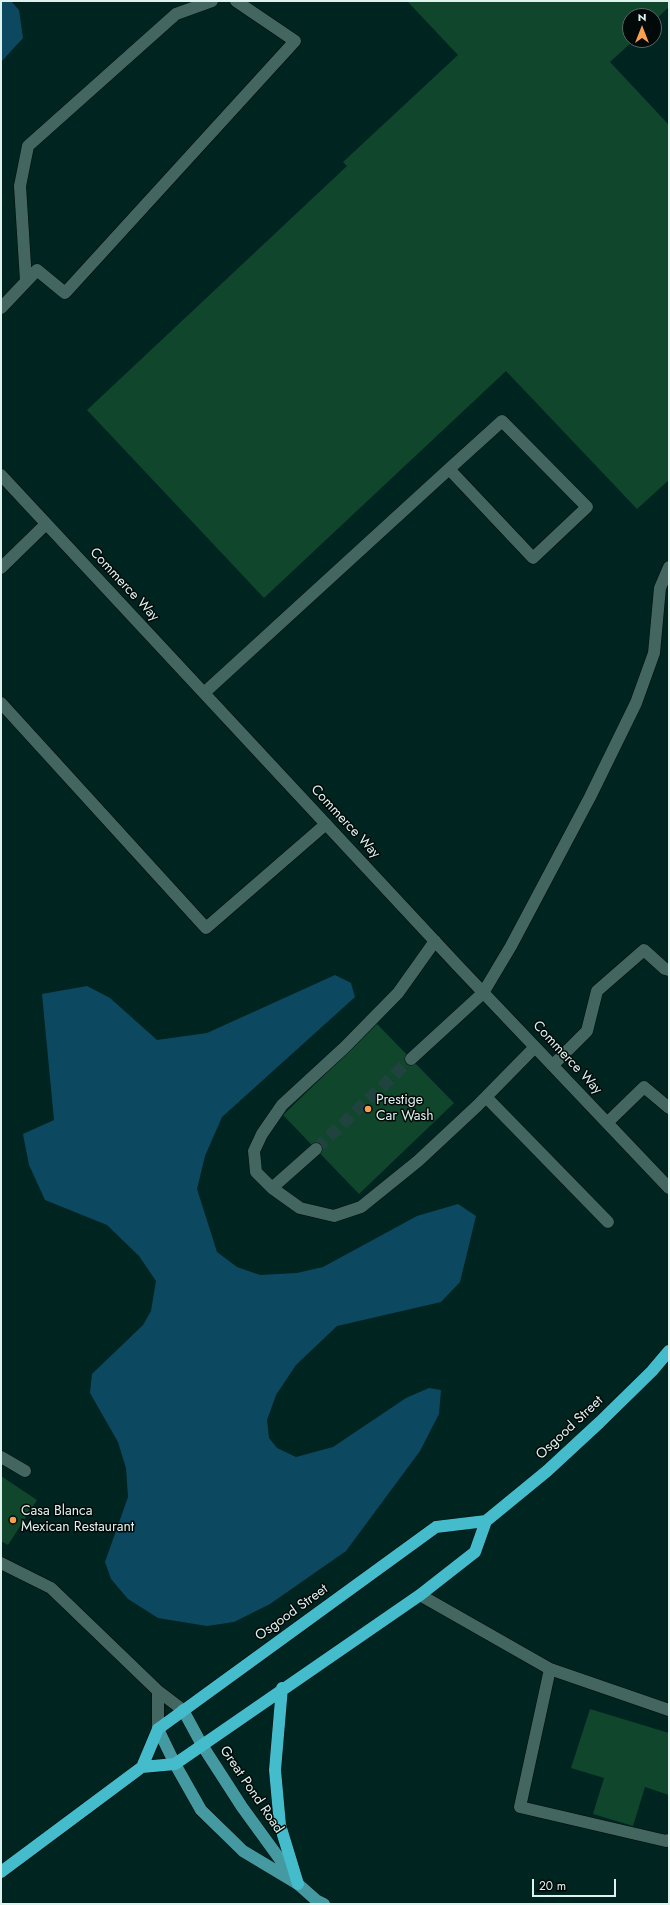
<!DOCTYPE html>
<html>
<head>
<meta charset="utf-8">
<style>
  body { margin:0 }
  #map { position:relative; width:670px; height:1905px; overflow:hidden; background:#002420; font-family:Jost,sans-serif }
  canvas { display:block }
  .frame { position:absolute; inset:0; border:2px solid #dff2ee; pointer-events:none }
  .north { position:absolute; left:622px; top:8px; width:40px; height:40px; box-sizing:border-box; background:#010a09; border:1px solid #5a6765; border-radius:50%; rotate:0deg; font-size:11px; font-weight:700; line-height:16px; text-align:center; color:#dff2ee }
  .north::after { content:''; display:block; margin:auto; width:14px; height:18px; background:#fa9f4f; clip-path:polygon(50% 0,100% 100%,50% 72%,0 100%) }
  .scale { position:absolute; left:532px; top:1879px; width:84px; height:18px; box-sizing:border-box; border:2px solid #dff2ee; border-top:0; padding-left:5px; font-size:12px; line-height:14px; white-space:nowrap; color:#dff2ee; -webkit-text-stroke:3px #010a09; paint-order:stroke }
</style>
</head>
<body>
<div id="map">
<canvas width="670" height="1905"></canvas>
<div class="frame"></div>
<div class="north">N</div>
<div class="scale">20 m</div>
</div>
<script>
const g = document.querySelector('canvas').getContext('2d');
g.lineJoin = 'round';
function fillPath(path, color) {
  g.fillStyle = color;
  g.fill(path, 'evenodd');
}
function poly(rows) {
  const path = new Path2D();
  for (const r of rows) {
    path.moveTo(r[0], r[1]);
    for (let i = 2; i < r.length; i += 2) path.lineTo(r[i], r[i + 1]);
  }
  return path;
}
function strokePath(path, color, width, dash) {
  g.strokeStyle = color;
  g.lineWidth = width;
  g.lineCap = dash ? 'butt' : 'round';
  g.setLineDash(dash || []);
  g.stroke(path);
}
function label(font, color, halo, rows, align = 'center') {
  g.font = font + ' Jost,sans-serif';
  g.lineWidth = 3;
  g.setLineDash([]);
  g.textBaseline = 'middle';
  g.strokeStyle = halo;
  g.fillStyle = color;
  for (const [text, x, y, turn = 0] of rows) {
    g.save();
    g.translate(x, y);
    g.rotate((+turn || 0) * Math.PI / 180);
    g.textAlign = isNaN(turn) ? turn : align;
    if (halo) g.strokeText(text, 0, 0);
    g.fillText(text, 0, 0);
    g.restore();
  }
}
fillPath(poly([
  [1,1,11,1,19,10,23,38,1,62],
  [335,975,351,983,355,997,222,1117,205,1156,197,1189,217,1252,237,1267,260,1275,297,1273,323,1267,417,1216,458,1204,476,1216,460,1282,441,1302,337,1326,296,1365,276,1395,267,1420,269,1438,277,1448,296,1457,333,1447,406,1398,429,1388,441,1390,439,1414,420,1451,346,1551,270,1604,234,1622,207,1626,158,1618,128,1599,111,1579,105,1562,128,1497,126,1468,118,1442,90,1393,92,1374,143,1325,151,1311,156,1281,139,1256,107,1225,45,1200,29,1165,23,1134,54,1120,42,994,87,986,110,998,157,1040,207,1033]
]), '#0d4861');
fillPath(poly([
  [407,1,669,1,669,7,654,21,654,16,630,16,630,40,634,40,610,62,669,125,669,480,637,509,506,371,264,598,87,410,347,166,343,162,458,55],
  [377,1024,454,1103,359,1194,283,1115],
  [1,1476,37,1500,8,1545,1,1541],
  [590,1709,669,1733,669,1795,645,1787,633,1826,593,1814,604,1778,571,1768]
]), '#10462c');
strokePath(poly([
  [316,1149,411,1059]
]), '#21433f', 12, [12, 6]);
const minor = poly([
  [26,281,20,186,28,146,176,14,212,1],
  [1,308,37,270,65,293,295,41,236,1],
  [1,475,458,966,669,1188],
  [1,568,46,524],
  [204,693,449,469,502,421,587,507,533,558,449,469],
  [1,703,206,928,326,824],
  [435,941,398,993,345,1047,282,1105,262,1134,254,1151,256,1172,272,1188,300,1208,334,1216,361,1207,418,1161,477,1106,535,1047],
  [411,1059,483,993,511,946,590,797,636,703,654,653,660,588,669,567],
  [553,1065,587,1031,597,991,644,950,665,969,669,970],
  [486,1097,608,1222],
  [607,1123,644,1087,669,1108],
  [272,1188,316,1149],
  [1,1457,25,1471],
  [1,1563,51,1588,158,1691,183,1710],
  [420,1595,550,1669,669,1710],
  [550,1669,520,1807,666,1841,669,1840],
  [158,1729,158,1691]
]);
const major = poly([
  [183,1710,202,1745,242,1807,295,1880],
  [158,1729,175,1764,201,1810,243,1851,298,1884,316,1900,324,1904]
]);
const highway = poly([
  [282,1688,275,1770,280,1825,298,1884],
  [142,1767,175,1764,420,1595,475,1552,486,1521,547,1471,600,1422,652,1371,669,1351],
  [1,1872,142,1767,158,1729,436,1527,486,1521]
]);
strokePath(minor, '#000c09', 13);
strokePath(major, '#000c09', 13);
strokePath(highway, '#000c09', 13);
strokePath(minor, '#436660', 12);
strokePath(major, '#449aa0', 12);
strokePath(highway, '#45bccb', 12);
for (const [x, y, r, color] of [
  [368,1109,4,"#fa9f4f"],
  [13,1520,4,"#fa9f4f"]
]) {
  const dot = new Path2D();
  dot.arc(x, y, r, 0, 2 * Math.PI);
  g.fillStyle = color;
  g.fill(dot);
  strokePath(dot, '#010a09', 1.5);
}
label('14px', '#dff2ee', '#010a09', [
  ["Commerce Way",124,585,47],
  ["Commerce Way",345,822,47],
  ["Commerce Way",567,1058,47],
  ["Osgood Street",570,1428,-43],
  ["Osgood Street",292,1613,-36],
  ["Great Pond Road",251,1790,56]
]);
label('14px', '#dff2ee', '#010a09', [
  ["Prestige",376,1101],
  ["Car Wash",376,1117],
  ["Casa Blanca",21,1512],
  ["Mexican Restaurant",21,1528]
], 'left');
</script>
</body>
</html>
